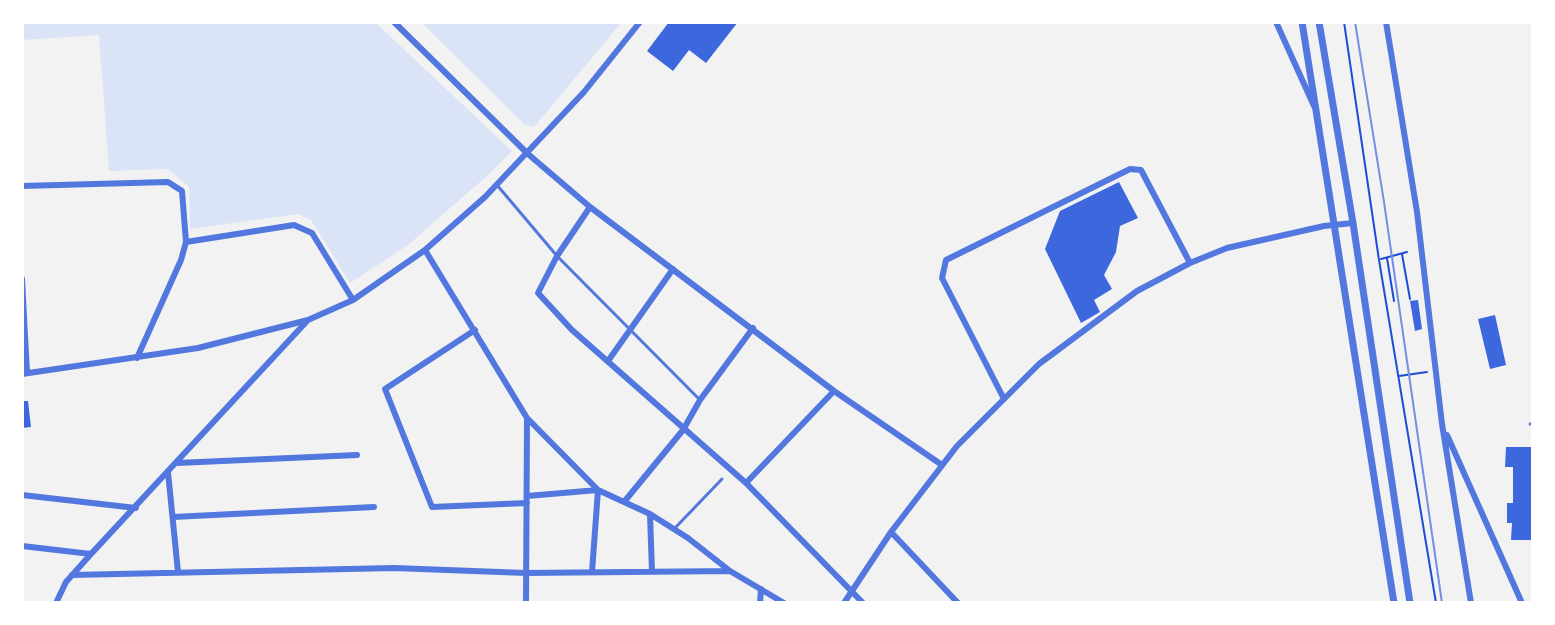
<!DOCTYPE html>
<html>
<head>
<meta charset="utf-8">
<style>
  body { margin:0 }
  #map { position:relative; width:1555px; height:625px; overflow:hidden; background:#f2f2f2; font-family:"Space Grotesk",sans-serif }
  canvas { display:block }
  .frame { position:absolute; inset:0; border:24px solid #fff; pointer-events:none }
</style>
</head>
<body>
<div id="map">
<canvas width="1555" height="625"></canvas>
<div class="frame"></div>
</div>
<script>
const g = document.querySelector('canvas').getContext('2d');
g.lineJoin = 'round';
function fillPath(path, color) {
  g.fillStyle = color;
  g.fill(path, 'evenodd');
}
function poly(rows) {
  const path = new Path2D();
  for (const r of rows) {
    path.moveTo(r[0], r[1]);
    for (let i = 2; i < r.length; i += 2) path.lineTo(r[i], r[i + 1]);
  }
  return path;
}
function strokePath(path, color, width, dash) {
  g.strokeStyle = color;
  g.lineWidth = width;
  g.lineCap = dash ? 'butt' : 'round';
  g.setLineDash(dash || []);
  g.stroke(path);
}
fillPath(poly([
  [22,22,375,22,512,151,488,175,408,245,350,283,311,220,298,214,190,229,189,187,168,169,109,171,99,35,22,40],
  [421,22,622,22,534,127,525,125]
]), '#dbe4f7');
fillPath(poly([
  [669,22,738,22,706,63,689,50,673,71,647,51],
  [1119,182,1138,218,1120,226,1116,252,1104,275,1112,289,1094,300,1100,312,1081,323,1045,249,1060,211],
  [1418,300,1422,329,1415,331,1410,301],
  [1495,315,1506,365,1490,369,1478,319],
  [22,401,28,401,31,427,22,428],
  [1506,447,1533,447,1533,540,1511,540,1512,523,1507,523,1507,503,1513,503,1513,467,1505,467]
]), '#3d67dc');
strokePath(poly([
  [1344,22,1379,260,1436,603],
  [1402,254,1410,299],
  [1387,258,1394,301],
  [1381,259,1407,252],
  [1399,376,1427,372]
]), '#1d4ed8', 2);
strokePath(poly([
  [497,185,557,256,700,400],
  [1530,424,1533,424],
  [675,528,722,479]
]), '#5277de', 3);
strokePath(poly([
  [394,22,528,154,590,207,834,391,942,465],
  [1276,22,1314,106],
  [1386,22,1417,212,1442,424,1471,603],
  [22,186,168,182,182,191,186,242,181,260,137,358],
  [590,207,557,256,538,293,572,330,746,483],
  [186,242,294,225,312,233,353,300],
  [425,250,527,418,526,603],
  [22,279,27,373],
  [475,330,385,389,432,507,527,503],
  [608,361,673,269],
  [22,374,198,348,308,320,353,300,425,250,485,197,584,92,640,22],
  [834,391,746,483,863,603],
  [1004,399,942,278,946,260,1130,169,1141,170,1190,263],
  [527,418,598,490,650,514,688,538,730,571,784,603],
  [1447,435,1522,603],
  [177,463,357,455],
  [168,472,178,572],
  [22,495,136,508],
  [527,496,598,490,592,572],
  [624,502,683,430,700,400,753,328],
  [650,514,652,572],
  [173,517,374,507],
  [891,532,958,603],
  [22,546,91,554],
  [72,575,394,568,526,573,730,571],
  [56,603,66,582,91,554,308,320],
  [760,603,761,589],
  [844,603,891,532,957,446,1039,364,1137,291,1190,263,1227,248,1324,226,1353,223]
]), '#5277de', 6);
strokePath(poly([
  [1302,22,1394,603],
  [1319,22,1353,223,1410,603]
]), '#5277de', 7);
strokePath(poly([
  [1355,22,1384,202,1442,603]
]), '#7290e2', 2);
</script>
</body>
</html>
